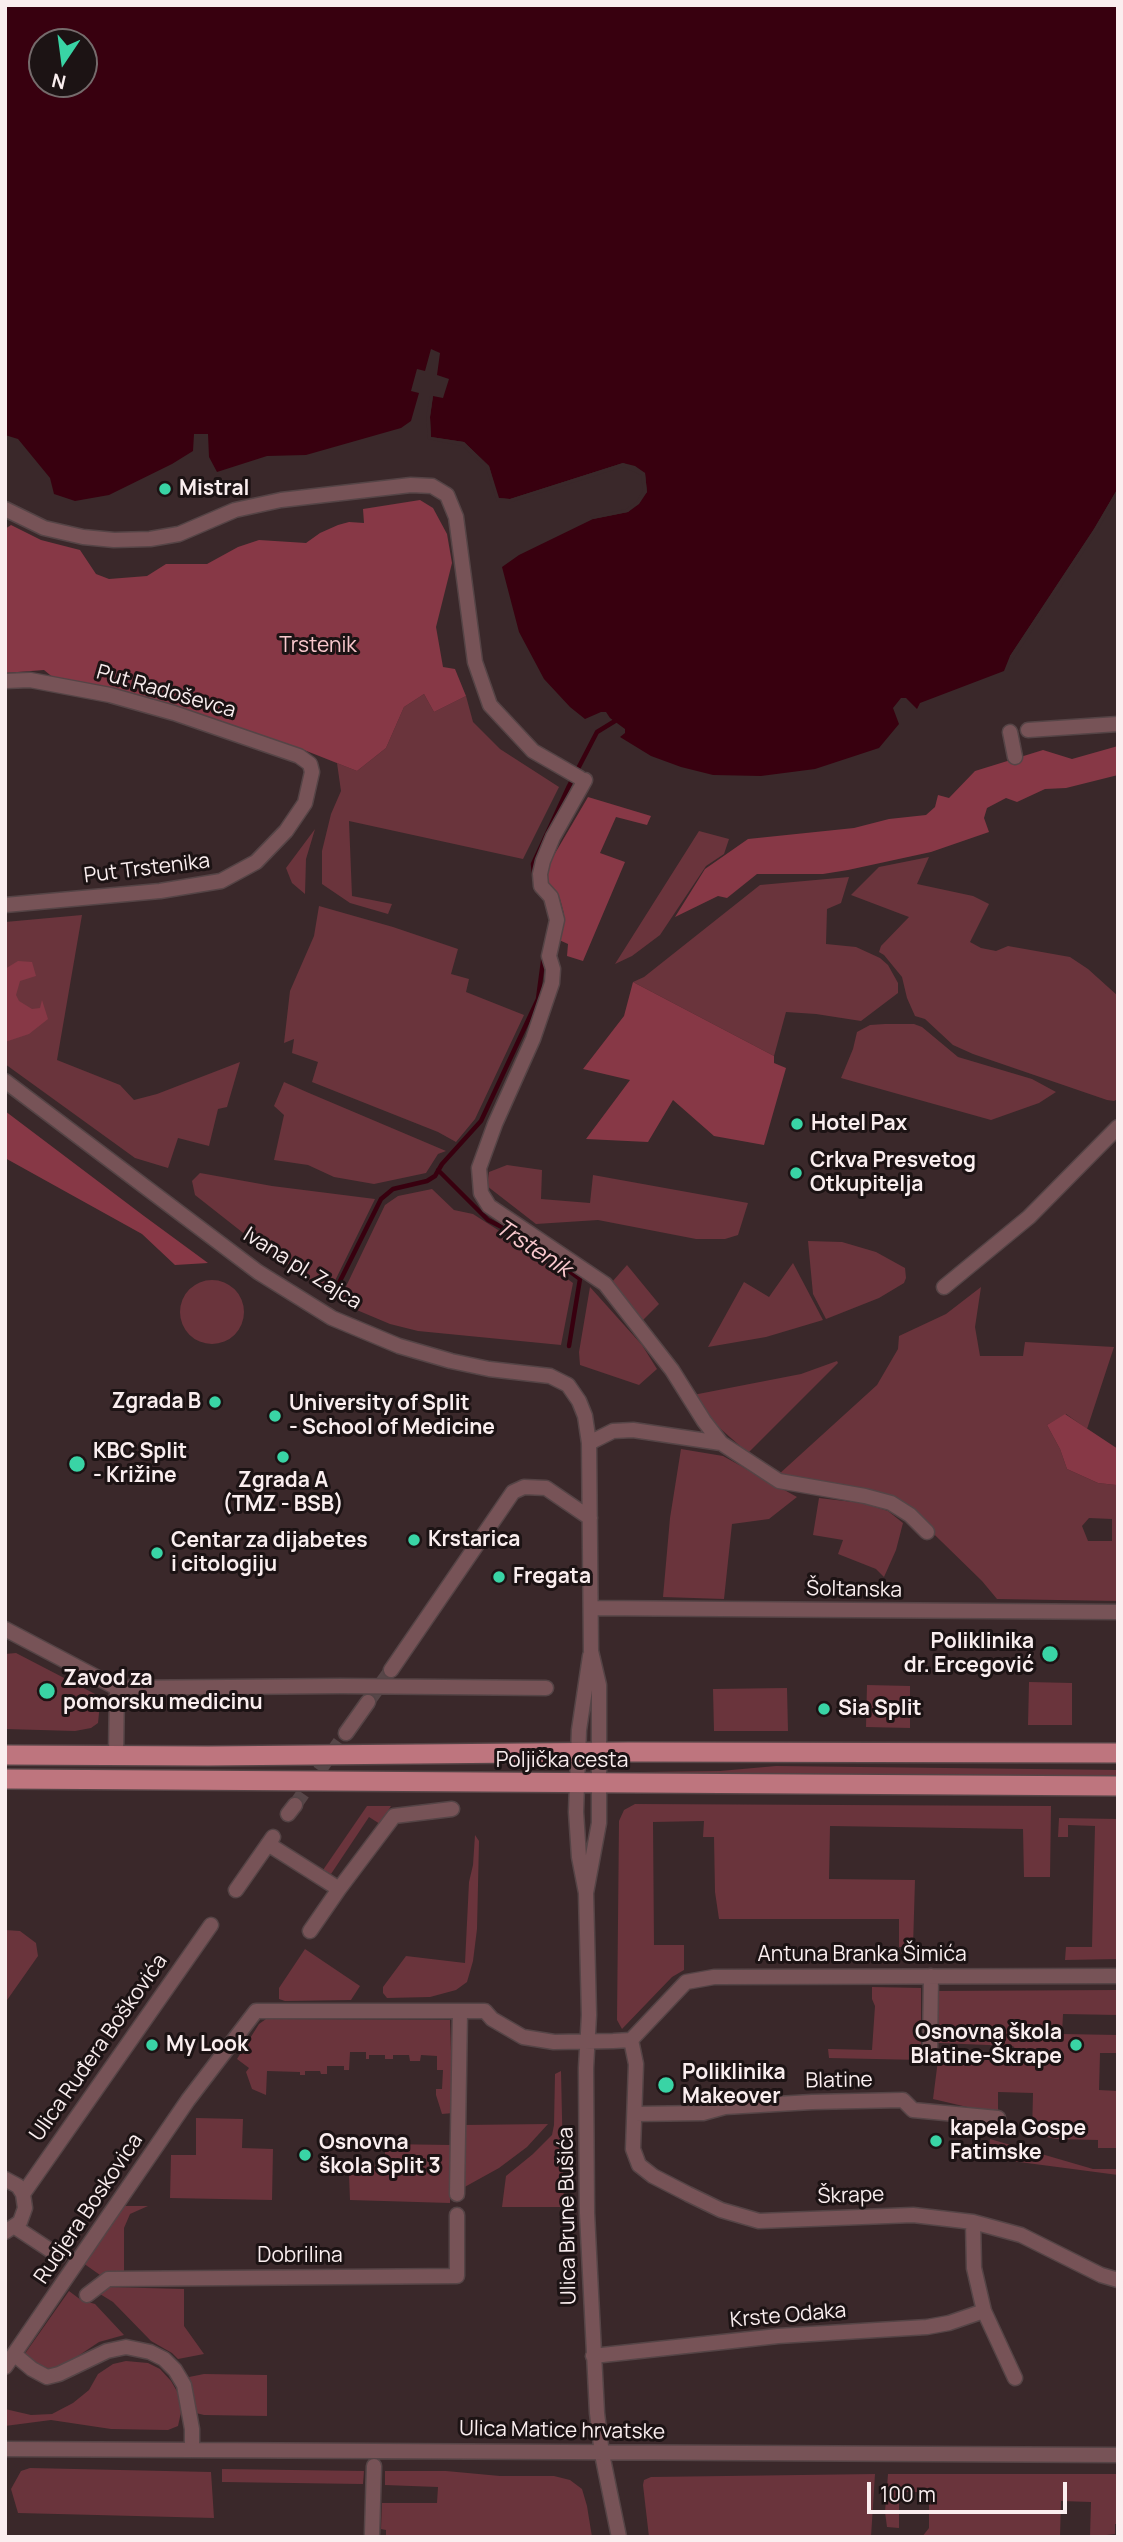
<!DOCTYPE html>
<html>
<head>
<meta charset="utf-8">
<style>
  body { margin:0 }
  #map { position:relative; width:1123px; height:2542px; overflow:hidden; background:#3a282a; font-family:Manrope,sans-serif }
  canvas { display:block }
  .frame { position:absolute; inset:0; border:7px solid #faeeef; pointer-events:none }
  .north { position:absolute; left:28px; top:28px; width:70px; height:70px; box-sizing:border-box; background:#1c1314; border:2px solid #756b6c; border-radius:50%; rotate:193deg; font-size:19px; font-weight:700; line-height:28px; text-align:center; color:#faeeef }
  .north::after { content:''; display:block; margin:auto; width:24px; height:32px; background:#39d4a5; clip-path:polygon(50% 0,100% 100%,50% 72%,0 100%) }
  .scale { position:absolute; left:867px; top:2482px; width:200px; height:32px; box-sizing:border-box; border:4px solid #faeeef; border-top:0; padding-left:9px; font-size:21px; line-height:24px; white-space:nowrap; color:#faeeef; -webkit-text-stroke:5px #1c1314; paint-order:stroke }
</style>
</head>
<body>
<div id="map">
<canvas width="1123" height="2542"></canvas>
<div class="frame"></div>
<div class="north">N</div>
<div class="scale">100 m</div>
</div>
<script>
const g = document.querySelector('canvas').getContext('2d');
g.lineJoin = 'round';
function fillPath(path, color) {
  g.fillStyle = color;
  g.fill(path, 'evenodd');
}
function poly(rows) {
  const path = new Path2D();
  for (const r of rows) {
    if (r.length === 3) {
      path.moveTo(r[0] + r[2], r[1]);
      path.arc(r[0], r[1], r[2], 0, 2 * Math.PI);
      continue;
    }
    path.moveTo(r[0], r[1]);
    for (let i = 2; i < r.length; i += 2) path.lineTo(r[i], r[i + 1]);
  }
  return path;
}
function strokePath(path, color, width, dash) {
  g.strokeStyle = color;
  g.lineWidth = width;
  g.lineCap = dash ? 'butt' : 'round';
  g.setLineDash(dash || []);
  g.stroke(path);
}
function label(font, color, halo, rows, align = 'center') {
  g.font = font + ' Manrope,sans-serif';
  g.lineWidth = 6;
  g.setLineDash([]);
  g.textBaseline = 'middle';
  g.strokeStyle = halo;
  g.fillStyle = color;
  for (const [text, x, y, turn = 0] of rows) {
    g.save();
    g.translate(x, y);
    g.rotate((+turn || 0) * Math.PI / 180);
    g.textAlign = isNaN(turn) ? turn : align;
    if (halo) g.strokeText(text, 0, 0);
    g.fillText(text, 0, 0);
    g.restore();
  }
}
fillPath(poly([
  [424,694,434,712,466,696,473,722,500,749,559,787,523,859,349,821,352,896,392,904,388,914,350,903,322,884,322,851,331,814,341,791,337,763,357,771,386,748,404,707],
  [315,829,306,859,305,894,292,883,286,868],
  [699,831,729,839,724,854,706,866,660,935,632,956,615,964],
  [929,857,917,884,973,896,989,904,970,942,981,948,996,951,1008,946,1070,957,1088,969,1118,996,1118,1099,1114,1101,1107,1100,973,1054,953,1045,925,1019,915,1016,907,998,902,977,884,955,879,952,881,946,909,917,851,895,879,867],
  [849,877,841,903,827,909,826,944,856,947,880,958,888,965,898,983,898,993,861,1021,816,1014,786,1012,774,1056,633,982,644,977,760,885],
  [319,906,393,927,458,949,451,974,469,979,466,992,524,1015,475,1119,456,1142,438,1132,312,1082,318,1062,292,1053,294,1039,284,1043,290,991,314,936],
  [82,915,57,1060,120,1085,134,1100,157,1094,240,1062,227,1107,218,1109,209,1146,178,1138,168,1168,135,1158,5,1064,5,922],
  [885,1024,914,1024,922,1027,958,1057,1032,1079,1056,1092,1039,1103,991,1120,841,1078,853,1049,857,1032,870,1025],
  [284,1082,309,1093,446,1151,438,1154,426,1173,374,1184,334,1177,308,1165,274,1160,284,1115,274,1106],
  [507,1165,542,1170,541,1199,590,1203,593,1175,748,1203,738,1235,725,1239,696,1239,598,1220,536,1224,487,1186,489,1172],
  [200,1173,272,1186,375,1199,329,1293,242,1232,195,1195,192,1181],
  [432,1189,454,1210,473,1214,523,1246,573,1283,561,1345,418,1331,390,1324,352,1308,340,1299,385,1205,398,1196],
  [808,1241,842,1242,876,1252,905,1268,906,1278,904,1283,879,1298,826,1319,813,1294],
  [793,1263,823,1320,766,1337,708,1347,744,1282,769,1297],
  [627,1265,659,1304,642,1321,612,1282],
  [212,1312,32],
  [590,1287,642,1345,657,1369,639,1385,580,1365,579,1352],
  [981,1287,975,1327,980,1356,1023,1356,1025,1342,1114,1347,1087,1429,1066,1414,1047,1425,1060,1449,1067,1469,1098,1483,1116,1485,1118,1483,1118,1601,997,1599,982,1581,901,1502,778,1475,877,1385,898,1349,899,1336,946,1314],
  [1089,1518,1112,1519,1112,1541,1088,1541,1082,1526],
  [837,1361,838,1363,748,1453,706,1416,693,1395,801,1374],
  [681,1449,723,1456,797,1497,769,1519,732,1524,724,1599,663,1597,670,1518],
  [819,1498,862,1503,888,1511,903,1523,896,1550,884,1577,876,1569,838,1554,843,1540,813,1535],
  [16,1653,95,1694,100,1703,98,1723,91,1728,75,1731,5,1729,5,1654],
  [1029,1682,1072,1683,1072,1725,1028,1725],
  [867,1685,910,1686,910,1728,866,1727],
  [787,1688,788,1731,714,1731,713,1689],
  [776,1766,1118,1770,1118,1779,641,1778,641,1772,720,1771],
  [635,1804,1051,1806,1050,1877,1024,1877,1023,1829,830,1826,829,1879,915,1880,913,1947,899,1947,899,1919,719,1919,715,1892,714,1837,703,1837,704,1821,653,1822,654,1945,684,1945,684,1970,672,1977,622,2029,617,2020,619,1821,624,1810],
  [367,1806,391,1806,380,1824,369,1817,331,1874,323,1870],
  [1059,1818,1118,1819,1118,1959,1065,1960,1066,1947,1092,1947,1095,1826,1068,1825,1068,1837,1058,1837],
  [475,1835,479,1841,477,1929,473,1961,467,1982,456,1990,430,1997,387,1998,383,1993,383,1987,406,1956,465,1963,469,1882,473,1865],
  [5,1930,20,1931,36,1943,38,1956,5,2003],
  [305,1949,360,1986,351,2000,285,2001,279,1999,279,1988],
  [872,1987,921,1988,921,2060,829,2058,828,2049,872,2050,875,2006,872,1999],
  [1118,1990,1118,2015,1063,2014,1062,2034,1118,2035,1118,2053,1100,2053,1099,2090,1118,2091,1118,2148,1098,2148,1098,2140,1056,2139,1032,2134,1033,2093,998,2092,998,2110,980,2110,933,2099,938,2060,1017,2058,1017,2051,1013,2046,938,2043,937,1991],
  [266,2019,450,2020,453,2113,442,2114,436,2095,436,2089,442,2089,443,2070,437,2070,437,2056,421,2055,420,2061,410,2061,409,2055,393,2055,393,2059,385,2059,385,2055,369,2055,369,2059,366,2059,366,2052,350,2052,349,2070,344,2070,344,2066,327,2066,327,2074,321,2074,320,2071,305,2071,305,2075,300,2075,300,2072,267,2071,266,2095,252,2089,246,2072,249,2068,237,2059,259,2024],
  [561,2071,564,2207,502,2207,506,2176,533,2154,552,2135,554,2125,555,2074],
  [196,2118,243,2119,242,2148,273,2149,272,2200,170,2198,171,2155,196,2155],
  [548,2124,527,2147,499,2168,461,2189,462,2125],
  [990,2139,1093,2169,1118,2169,1118,2175,989,2158],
  [385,2144,451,2145,450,2203,350,2200,349,2175,366,2175,367,2165,379,2166,385,2156],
  [124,2206,148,2206,130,2214,124,2228,124,2273,100,2275,83,2263],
  [108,2287,184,2289,184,2326,204,2354,178,2359,172,2353,151,2341,113,2302,100,2294],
  [69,2291,81,2300,95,2304,124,2335,99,2342,66,2364,51,2369,39,2366,24,2355],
  [126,2361,148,2363,160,2369,171,2381,178,2393,182,2408,178,2426,168,2430,111,2429,51,2420,5,2426,5,2409,31,2415,52,2414,73,2403,89,2390,98,2374,113,2364],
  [204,2374,267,2375,267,2416,204,2415,196,2413,192,2385,189,2377],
  [30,2468,211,2472,214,2518,18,2513,11,2489,21,2471],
  [222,2469,364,2471,363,2484,222,2482],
  [385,2471,446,2471,500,2476,554,2476,570,2480,582,2489,587,2506,592,2537,386,2537,386,2530,381,2529,382,2503,437,2503,438,2487,385,2485],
  [875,2474,871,2537,649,2537,643,2485,644,2480,651,2477],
  [888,2474,1118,2474,1118,2524,1115,2524,1115,2534,1090,2537,1091,2502,1061,2501,1060,2537,922,2537,929,2528,929,2492,899,2492,899,2528,887,2527,885,2512]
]), '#6a343c');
fillPath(poly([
  [420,500,433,508,447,534,452,563,436,627,443,667,455,669,466,696,434,712,424,694,404,707,386,748,357,771,304,750,114,693,55,679,44,670,5,673,5,529,11,525,41,540,80,550,96,574,109,579,147,576,166,564,207,564,238,547,259,540,306,543,320,533,338,525,349,522,364,523,363,509],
  [1118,746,1118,775,1066,788,1045,789,1017,802,1006,798,987,808,984,818,989,832,931,852,848,870,823,874,757,874,727,898,718,896,675,917,705,869,748,839,854,828,889,819,926,815,935,807,938,795,949,798,975,771,1043,750,1072,759],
  [588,797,651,816,647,825,616,817,600,853,625,862,583,961,567,956,568,944,557,939,564,914,560,899,548,886,547,867],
  [18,961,32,962,36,976,20,981,16,995,19,1001,32,1009,40,1008,42,1000,48,1019,29,1034,5,1042,5,969],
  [633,982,774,1056,774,1063,786,1068,764,1145,714,1136,673,1100,648,1142,586,1139,630,1080,583,1069,624,1016],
  [5,1111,144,1216,208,1263,175,1265,142,1234,5,1158],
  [1065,1414,1118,1449,1116,1485,1098,1483,1067,1469,1060,1449,1047,1425]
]), '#873846');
fillPath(poly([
  [5,5,1118,5,1118,488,1094,529,1010,656,1004,671,920,703,917,709,906,698,901,698,893,708,899,724,879,748,815,769,761,776,713,775,681,767,651,756,620,737,625,733,625,729,610,718,606,712,601,712,585,719,570,707,544,679,519,632,502,567,519,555,593,519,628,512,647,492,645,473,623,463,510,499,498,498,489,466,464,442,431,437,430,417,433,396,443,398,449,379,437,375,440,353,431,349,425,371,417,369,411,391,419,393,411,421,401,428,306,455,267,456,217,472,209,457,208,434,194,434,193,451,172,464,109,495,75,501,54,494,50,478,18,439,5,435],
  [42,42,84,42,84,84,42,84]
]), '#38000f');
fillPath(poly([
  [430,396,433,396,430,417,431,437,464,442,489,466,499,498,510,499,623,463,635,466,645,473,647,492,639,504,628,512,593,519,590,517,626,509,636,502,643,491,641,475,623,467,511,502,497,502,486,468,462,446,428,439,426,417],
  [1118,488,1118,495,1097,531,1011,663,1010,656,1094,529]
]), '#3a282a');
strokePath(poly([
  [534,874,533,864,569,786,597,732,615,721],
  [438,1170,488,1220,527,1240,580,1279,569,1346],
  [333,1295,381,1199,393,1189,427,1181,435,1176,442,1164,481,1121,538,999,544,954]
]), '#38000f', 4.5);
strokePath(poly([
  [368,1702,391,1670],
  [295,1805,346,1733]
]), '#574648', 14, [14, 7]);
const minor = poly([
  [5,509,44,528,83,537,114,540,150,539,179,534,235,510,281,500,411,485,432,486,447,495,456,517,475,662,490,705,533,751,580,778],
  [5,681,30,680,110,695,174,713,299,756,310,764,312,772,305,803,286,831,256,862,221,881,160,891,5,905],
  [1028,730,1118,724],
  [1010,732,1015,757],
  [585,780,553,837,543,861,540,874,541,886,551,897,557,920,549,956,553,969,552,983,533,1039,495,1124,479,1168,481,1193,489,1206,605,1284,672,1370,704,1421,721,1443,779,1481,865,1496,891,1503,910,1515,927,1532],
  [5,1081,258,1272,332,1318,399,1346,451,1361,489,1369,550,1376,568,1385,579,1401,585,1416,589,1443,591,1651,599,1685,599,1823,586,1893],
  [944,1287,1029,1217,1118,1127],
  [589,1443,613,1431,633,1430,721,1443],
  [591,1608,1118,1612],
  [5,1629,117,1688,340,1686,546,1688],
  [590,1656,579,1730,576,1812,579,1857,586,1893,589,2015,586,2068,587,2213,597,2413,602,2454,619,2537],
  [391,1670,513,1492,524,1487,546,1488,590,1518],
  [346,1733,368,1702],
  [116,1756,117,1688],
  [288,1814,295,1805],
  [268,1844,339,1889,394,1816,452,1809],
  [236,1890,273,1837],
  [310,1931,339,1889],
  [631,2040,636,2064,633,2149,639,2165,653,2176,688,2194,721,2210,759,2221,913,2215,973,2222,1021,2235,1101,2275,1118,2280],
  [930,2050,931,1976],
  [635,2114,703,2113,725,2107,812,2102,903,2100,913,2110,998,2118],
  [5,2179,18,2186,23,2194,25,2208,20,2222,5,2232],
  [23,2194,211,1925],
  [457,2194,460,2011],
  [15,2227,59,2256],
  [87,2295,108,2279,457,2276,457,2215],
  [984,2311,1015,2378],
  [593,2356,778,2336,927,2327,949,2323,984,2311,974,2268,973,2222],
  [5,2367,14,2354],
  [5,2449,1118,2455],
  [192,2450,192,2429,184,2385,175,2370,164,2359,150,2352,126,2347,107,2351,59,2374,47,2377,32,2369,14,2354,188,2100,256,2011,485,2011,492,2019,523,2037,554,2042,613,2041,631,2040,686,1982,714,1977,1118,1976],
  [372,2534,374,2466]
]);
const major = poly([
  [5,1755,208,1756,628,1752,1118,1753],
  [5,1779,1118,1786]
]);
strokePath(minor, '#554446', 17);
strokePath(major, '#554446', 22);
strokePath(minor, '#775357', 14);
strokePath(major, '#be757e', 19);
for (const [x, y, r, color] of [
  [165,489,7,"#39d4a5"],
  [797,1124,7,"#39d4a5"],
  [796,1173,7,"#39d4a5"],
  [215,1402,7,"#39d4a5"],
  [275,1416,7,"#39d4a5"],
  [283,1457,7,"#39d4a5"],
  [77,1464,9,"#39d4a5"],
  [414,1540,7,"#39d4a5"],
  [157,1553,7,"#39d4a5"],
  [499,1577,7,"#39d4a5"],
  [1050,1654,9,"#39d4a5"],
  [47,1691,9,"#39d4a5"],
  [824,1709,7,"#39d4a5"],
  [152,2045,7,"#39d4a5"],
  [1076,2045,7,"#39d4a5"],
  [666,2085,9,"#39d4a5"],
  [936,2141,7,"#39d4a5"],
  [305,2155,7,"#39d4a5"]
]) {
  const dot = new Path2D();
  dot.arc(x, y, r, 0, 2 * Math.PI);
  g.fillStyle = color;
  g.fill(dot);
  strokePath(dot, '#1c1314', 2.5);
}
label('bold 21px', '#faeeef', '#1c1314', [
  ["Mistral",179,489],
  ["Hotel Pax",811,1124],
  ["Crkva Presvetog",810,1161],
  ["Otkupitelja",810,1185],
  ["Zgrada B",201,1402,"right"],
  ["University of Split",289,1404],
  ["- School of Medicine",289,1428],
  ["KBC Split",93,1452],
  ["- Križine",93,1476],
  ["Zgrada A",283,1481,"center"],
  ["(TMZ - BSB)",283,1505,"center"],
  ["Krstarica",428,1540],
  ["Centar za dijabetes",171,1541],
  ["i citologiju",171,1565],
  ["Fregata",513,1577],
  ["Poliklinika",1034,1642,"right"],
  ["dr. Ercegović",1034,1666,"right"],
  ["Zavod za",63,1679],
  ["pomorsku medicinu",63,1703],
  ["Sia Split",838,1709],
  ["Osnovna škola",1062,2033,"right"],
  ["Blatine-Škrape",1062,2057,"right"],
  ["My Look",166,2045],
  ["Poliklinika",682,2073],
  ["Makeover",682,2097],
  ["kapela Gospe",950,2129],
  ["Fatimske",950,2153],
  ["Osnovna",319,2143],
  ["škola Split 3",319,2167]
], 'left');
label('21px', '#f9c8cd', '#1c1314', [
  ["Trstenik",318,646]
]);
label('21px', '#faeeef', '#1c1314', [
  ["Put Radoševca",166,692,16],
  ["Put Trstenika",147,869,-7],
  ["Ivana pl. Zajca",302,1269,32],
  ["Šoltanska",854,1590,1],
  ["Poljička cesta",562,1761],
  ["Antuna Branka Šimića",862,1955],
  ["Ulica Ruđera Boškovića",99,2048,-55],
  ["Blatine",839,2081,-1],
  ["Škrape",851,2196,-2],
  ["Rudjera Boskovica",89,2209,-56],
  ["Ulica Brune Bušića",568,2216,-91],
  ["Dobrilina",300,2256],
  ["Krste Odaka",788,2316,-5],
  ["Ulica Matice hrvatske",562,2431,1]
]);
label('italic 23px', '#fac9ce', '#1c1314', [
  ["Trstenik",533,1249,33]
]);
</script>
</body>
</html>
